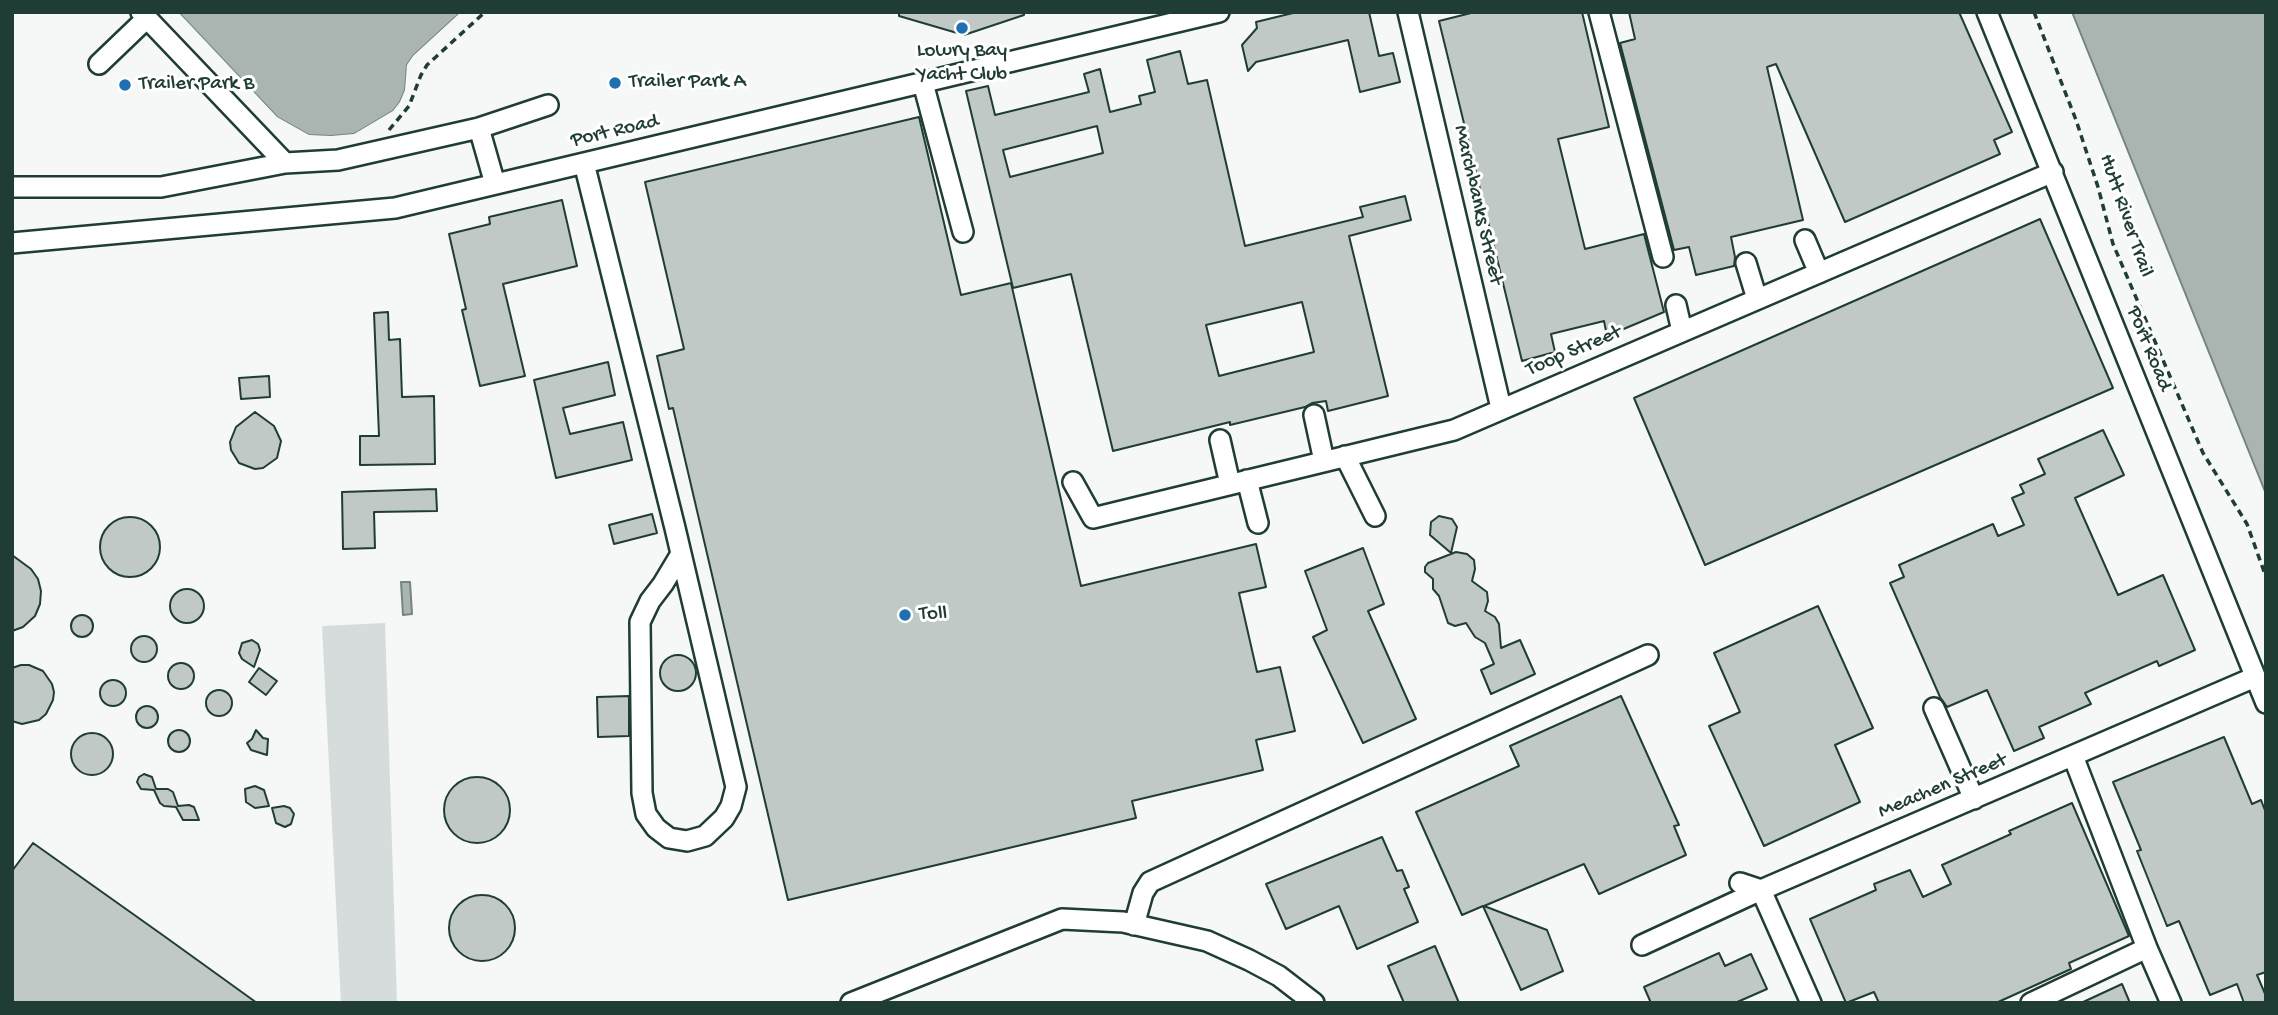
<!DOCTYPE html>
<html>
<head>
<meta charset="utf-8">
<style>
  body { margin:0 }
  #map { position:relative; width:2278px; height:1015px; overflow:hidden; background:#f6f7f7; font-family:"Gochi Hand",sans-serif }
  canvas { display:block }
  .frame { position:absolute; inset:0; border:14px solid #1f3d34; pointer-events:none }
</style>
</head>
<body>
<div id="map">
<canvas width="2278" height="1015"></canvas>
<div class="frame"></div>
</div>
<script>
const g = document.querySelector('canvas').getContext('2d');
g.lineJoin = 'round';
function fillPath(path, color) {
  g.fillStyle = color;
  g.fill(path, 'evenodd');
}
function poly(rows) {
  const path = new Path2D();
  for (const r of rows) {
    if (r.length === 3) {
      path.moveTo(r[0] + r[2], r[1]);
      path.arc(r[0], r[1], r[2], 0, 2 * Math.PI);
      continue;
    }
    path.moveTo(r[0], r[1]);
    for (let i = 2; i < r.length; i += 2) path.lineTo(r[i], r[i + 1]);
  }
  return path;
}
function strokePath(path, color, width, dash) {
  g.strokeStyle = color;
  g.lineWidth = width;
  g.lineCap = dash ? 'butt' : 'round';
  g.setLineDash(dash || []);
  g.stroke(path);
}
function label(font, color, halo, rows, align = 'center') {
  g.font = font + ' "Gochi Hand",sans-serif';
  g.lineWidth = 6;
  g.setLineDash([]);
  g.textBaseline = 'middle';
  g.strokeStyle = halo;
  g.fillStyle = color;
  for (const [text, x, y, turn = 0] of rows) {
    g.save();
    g.translate(x, y);
    g.rotate((+turn || 0) * Math.PI / 180);
    g.textAlign = isNaN(turn) ? turn : align;
    if (halo) g.strokeText(text, 0, 0);
    g.fillText(text, 0, 0);
    g.restore();
  }
}
fillPath(poly([
  [385,623,397,1003,341,1003,322,626]
]), '#d6dcdb');
const water = poly([
  [178,12,461,12,413,56,407,65,405,90,400,102,393,111,354,134,331,136,309,135,277,117,178,12],
  [2072,12,2266,12,2266,494,2072,12],
  [401,582,410,582,412,614,403,615,401,582]
]);
fillPath(water, '#aab5b1');
strokePath(water, '#72857f', 2);
fillPath(poly([
  [175,12,178,12,277,117,309,135,331,136,354,134,393,111,400,102,405,90,407,65,413,56,461,12,464,12,416,58,411,67,409,91,403,104,395,114,356,137,331,140,308,138,275,120]
]), '#f6f7f7');
const building = poly([
  [899,12,1024,12,1024,15,964,35,899,16,899,12],
  [1297,12,1369,12,1379,56,1393,53,1400,82,1360,92,1348,40,1256,62,1248,71,1242,45,1257,28,1256,22,1297,12],
  [1475,12,1582,12,1609,127,1558,139,1585,249,1644,234,1664,312,1607,336,1604,321,1551,334,1555,352,1522,361,1439,21,1475,12],
  [1629,12,1959,12,2012,132,1994,140,2000,154,1845,222,1776,64,1767,67,1803,220,1731,237,1735,257,1734,266,1696,275,1689,247,1674,250,1620,43,1635,39,1629,12],
  [1180,51,1188,84,1207,80,1245,246,1363,217,1360,207,1405,196,1411,220,1349,236,1388,396,1328,411,1326,401,1312,403,1305,407,1230,425,1230,422,1113,451,1071,274,1013,288,966,91,988,86,995,115,1089,92,1084,74,1100,69,1110,112,1141,104,1139,96,1155,92,1147,60,1180,51],
  [1097,126,1103,153,1010,177,1003,150,1097,126],
  [1302,302,1314,352,1219,376,1206,325,1302,302],
  [919,117,961,295,1011,283,1081,586,1256,544,1266,587,1239,593,1257,672,1280,667,1295,731,1256,740,1263,770,1132,801,1136,818,788,900,673,408,669,409,657,356,684,349,645,182,919,117],
  [562,200,577,266,503,284,525,376,480,386,462,310,466,309,449,234,490,224,489,217,562,200],
  [2040,219,2113,388,1705,565,1634,398,2040,219],
  [388,312,389,340,400,339,402,397,434,396,435,464,360,465,360,436,379,436,374,313,388,312],
  [608,362,615,395,563,408,570,434,623,422,632,460,556,478,534,380,608,362],
  [269,376,270,397,241,399,239,378,269,376],
  [255,412,274,426,281,441,277,458,263,468,255,469,239,463,231,450,230,442,236,427,255,412],
  [2103,430,2124,475,2075,498,2118,595,2163,575,2195,650,2159,666,2157,661,2085,693,2091,704,2039,727,2044,738,2014,751,1987,690,1947,707,1940,697,1890,583,1904,577,1899,565,1993,524,1998,536,2024,525,2012,498,2024,493,2020,485,2045,474,2038,459,2103,430],
  [436,489,437,511,374,512,375,548,343,549,342,492,436,489],
  [652,514,657,533,614,544,609,525,652,514],
  [1439,516,1452,519,1457,527,1451,553,1430,535,1431,522,1439,516],
  [130,547,30],
  [1363,548,1384,604,1368,611,1416,719,1363,743,1313,637,1327,630,1305,571,1363,548],
  [1456,552,1467,554,1474,560,1475,569,1472,581,1487,592,1488,601,1485,611,1495,617,1499,624,1501,648,1520,640,1535,674,1491,694,1481,670,1494,664,1485,643,1475,637,1466,623,1455,626,1448,623,1439,596,1433,589,1433,579,1425,572,1425,567,1428,563,1456,552],
  [12,555,31,569,38,579,41,591,40,604,35,616,23,627,12,631,12,555],
  [187,606,17],
  [1818,606,1873,728,1835,745,1860,802,1764,846,1709,726,1740,712,1714,653,1818,606],
  [82,626,11],
  [144,649,13],
  [252,640,258,644,260,650,254,667,242,659,239,653,242,643,252,640],
  [678,673,18],
  [181,676,13],
  [21,665,29,665,43,671,52,684,54,692,53,700,46,714,39,720,22,724,12,721,12,668,21,665],
  [259,668,277,681,266,695,249,682,259,668],
  [113,693,13],
  [219,703,13],
  [629,696,629,736,598,737,597,697,629,696],
  [1621,696,1679,825,1674,826,1686,855,1599,894,1584,864,1484,906,1547,930,1563,971,1521,990,1483,906,1462,915,1416,812,1519,766,1510,746,1621,696],
  [147,717,11],
  [256,730,263,738,268,739,267,755,251,750,247,743,252,739,256,730],
  [179,741,11],
  [92,754,21],
  [2224,737,2252,804,2261,800,2266,813,2266,972,2257,975,2266,996,2266,1003,2244,1003,2237,984,2210,995,2179,921,2167,926,2137,851,2141,850,2113,782,2224,737],
  [144,774,152,777,156,789,168,789,173,792,178,806,189,805,194,807,199,820,183,820,176,807,164,806,160,803,154,790,141,789,137,782,139,777,144,774],
  [477,810,33],
  [255,786,264,790,269,806,255,808,246,802,245,789,255,786],
  [2072,803,2129,936,2069,963,2071,969,1996,1003,1879,1003,1874,992,1846,1003,1810,919,1876,890,1874,884,1910,870,1923,897,1951,884,1942,865,2011,834,2009,831,2072,803],
  [284,806,290,808,294,814,291,824,285,827,276,823,272,808,284,806],
  [1382,837,1397,871,1402,870,1409,887,1404,889,1418,922,1357,949,1339,906,1286,929,1266,884,1382,837],
  [33,843,164,936,257,1003,12,1003,12,871,33,843],
  [482,928,33],
  [1435,946,1459,1003,1404,1003,1388,966,1435,946],
  [1719,953,1725,966,1751,954,1767,989,1735,1003,1651,1003,1644,987,1719,953],
  [2122,984,2130,1003,2081,1003,2122,984]
]);
fillPath(building, '#c0c9c6');
strokePath(building, '#1f3d34', 2);
const minor = poly([
  [141,12,285,163,338,160,479,128,548,105],
  [1408,12,1501,408],
  [1599,12,1663,257],
  [1987,12,2266,703],
  [99,64,147,18],
  [923,83,963,232],
  [479,128,495,184],
  [584,163,675,528,736,787,731,806,724,818,705,836,687,841,669,838,656,828,646,814,642,793,640,622,650,601,663,584,681,554],
  [12,187,161,187,285,163],
  [1805,240,1819,273],
  [12,243,395,208,1219,12],
  [1746,263,1757,299],
  [1676,305,1682,331],
  [1314,415,1324,461],
  [1220,440,1230,484],
  [1345,456,1375,516],
  [1247,480,1258,523],
  [1073,482,1093,518,1454,430,2053,172],
  [1934,708,1974,799],
  [2073,756,2147,948,2171,1003],
  [1134,925,1143,893,1150,882,1648,655],
  [1642,945,1761,890,1740,883],
  [851,1003,1062,919,1123,922,1207,941,1249,960,1279,976,1314,1003],
  [1811,1003,1761,890,2255,677],
  [2031,1003,2147,948]
]);
strokePath(minor, '#1f3d34', 24);
strokePath(poly([
  [2034,12,2076,120,2098,187,2113,244,2203,453,2247,524,2266,577],
  [389,130,409,106,421,75,427,65,485,12]
]), '#1f3d34', 3.5, [7, 5]);
strokePath(minor, '#fff', 19);
for (const [x, y, r, color] of [
  [962,28,7,"#1f6fb2"],
  [615,83,7,"#1f6fb2"],
  [125,85,7,"#1f6fb2"],
  [905,615,7,"#1f6fb2"]
]) {
  const dot = new Path2D();
  dot.arc(x, y, r, 0, 2 * Math.PI);
  g.fillStyle = color;
  g.fill(dot);
  strokePath(dot, '#fff', 2.5);
}
label('21px', '#1f3d34', '#fff', [
  ["Lowry Bay",962,52,"center"],
  ["Yacht Club",962,76,"center"],
  ["Trailer Park A",629,83],
  ["Trailer Park B",139,85],
  ["Toll",919,615]
], 'left');
label('21px', '#1f3d34', '#fff', [
  ["Port Road",615,132,-13],
  ["Marchbanks Street",1477,205,77],
  ["Hutt River Trail",2125,216,71],
  ["Port Road",2148,349,68],
  ["Toop Street",1574,352,-23],
  ["Meachen Street",1943,787,-23]
]);
</script>
</body>
</html>
